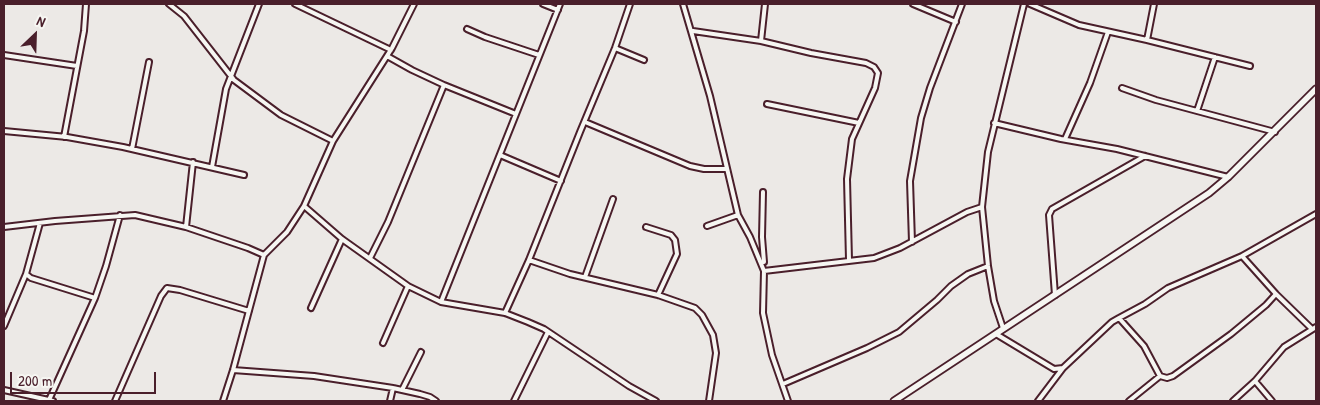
<!DOCTYPE html>
<html>
<head>
<meta charset="utf-8">
<style>
  body { margin:0 }
  #map { position:relative; width:1320px; height:405px; overflow:hidden; background:#ece9e6; font-family:"Patrick Hand",sans-serif }
  canvas { display:block }
  .frame { position:absolute; inset:0; border:5px solid #4a1f2b; pointer-events:none }
  .north { position:absolute; left:10px; top:10px; width:50px; height:50px; -webkit-text-stroke:4px #f6f6f2; paint-order:stroke; rotate:24deg; font-size:14px; font-weight:700; line-height:20px; text-align:center; color:#4a1f2b }
  .north::after { content:''; display:block; margin:auto; width:18px; height:22px; background:#4a1f2b; clip-path:polygon(50% 0,100% 100%,50% 72%,0 100%) }
  .scale { position:absolute; left:10px; top:372px; width:146px; height:22px; box-sizing:border-box; border:2px solid #4a1f2b; border-top:0; padding-left:6px; font-size:15px; line-height:18px; white-space:nowrap; color:#4a1f2b; -webkit-text-stroke:4px #f6f6f2; paint-order:stroke }
</style>
</head>
<body>
<div id="map">
<canvas width="1320" height="405"></canvas>
<div class="frame"></div>
<div class="north">N</div>
<div class="scale">200 m</div>
</div>
<script>
const g = document.querySelector('canvas').getContext('2d');
g.lineJoin = 'round';
function poly(rows) {
  const path = new Path2D();
  for (const r of rows) {
    path.moveTo(r[0], r[1]);
    for (let i = 2; i < r.length; i += 2) path.lineTo(r[i], r[i + 1]);
  }
  return path;
}
function strokePath(path, color, width, dash) {
  g.strokeStyle = color;
  g.lineWidth = width;
  g.lineCap = dash ? 'butt' : 'round';
  g.setLineDash(dash || []);
  g.stroke(path);
}
const street = poly([
  [169,4,184,16,234,80,281,115,333,141],
  [295,4,391,50],
  [543,4,558,10],
  [683,4,710,96,738,215,750,237,764,271,763,313,772,355,788,401],
  [913,4,956,22],
  [1030,4,1079,25,1147,40,1250,66],
  [467,29,485,37,539,55],
  [693,31,761,41,811,53,866,63,874,67,878,73,875,88,852,139,847,179,849,260],
  [1147,40,1154,4],
  [761,41,765,4],
  [615,48,644,60],
  [4,55,77,66],
  [387,56,412,70,444,85,516,114],
  [1122,88,1156,100,1275,132],
  [767,104,859,123],
  [1197,111,1215,57],
  [585,122,690,166,704,169,727,169],
  [994,123,1061,139,1117,149,1228,177],
  [4,131,67,137,123,147,244,175],
  [64,137,84,31,86,4],
  [1065,139,1090,83,1108,32],
  [132,149,149,62],
  [500,155,561,181],
  [212,167,226,89,259,4],
  [763,192,762,237,764,262],
  [304,206,342,239,408,286,441,302,505,313,528,322,544,329,629,386,656,401],
  [40,223,26,274,31,278,95,298],
  [707,226,738,215],
  [4,227,55,221,135,215,186,227,248,248,264,255],
  [186,227,193,162],
  [646,227,671,235,675,240,677,254,658,295],
  [912,242,910,181,921,118,930,88,962,4],
  [1242,256,1276,294,1312,329],
  [370,258,388,222,444,85],
  [529,260,570,274,658,295,695,308,702,315,713,335,716,353,709,401],
  [764,271,874,258,900,248,967,212,982,207],
  [585,277,613,199],
  [1055,295,1049,215,1052,209,1145,156],
  [441,302,560,4],
  [311,308,342,239],
  [505,313,529,260,580,132,615,48,630,4],
  [1119,318,1145,304,1168,288,1242,256,1316,214],
  [4,326,26,274],
  [1003,328,994,301,988,266,982,207,988,152,1024,4],
  [996,334,1054,369,1063,368,1112,322,1119,318,1144,346,1160,376,1167,378,1173,376,1231,334,1266,305,1276,294],
  [383,343,408,286],
  [233,370,314,376,393,388,420,394,430,397,436,401],
  [1255,381,1272,401],
  [783,384,867,348,899,332,937,300,951,286,968,274,988,266],
  [4,390,53,401],
  [402,390,421,352],
  [49,400,95,298,106,266,120,215],
  [115,401,161,296,167,288,180,290,249,311],
  [223,401,233,370,264,255,287,232,304,206,333,141,392,48,414,4],
  [390,401,393,388],
  [514,401,548,332],
  [1038,401,1063,368],
  [1129,401,1160,376],
  [1233,401,1255,381,1284,347,1316,327]
]);
const secondary = poly([
  [894,401,1209,193,1228,177,1316,89]
]);
strokePath(street, '#4a1f2b', 8);
strokePath(secondary, '#4a1f2b', 9);
strokePath(street, '#f6f6f2', 4);
strokePath(secondary, '#f6f6f2', 5.5);
</script>
</body>
</html>
